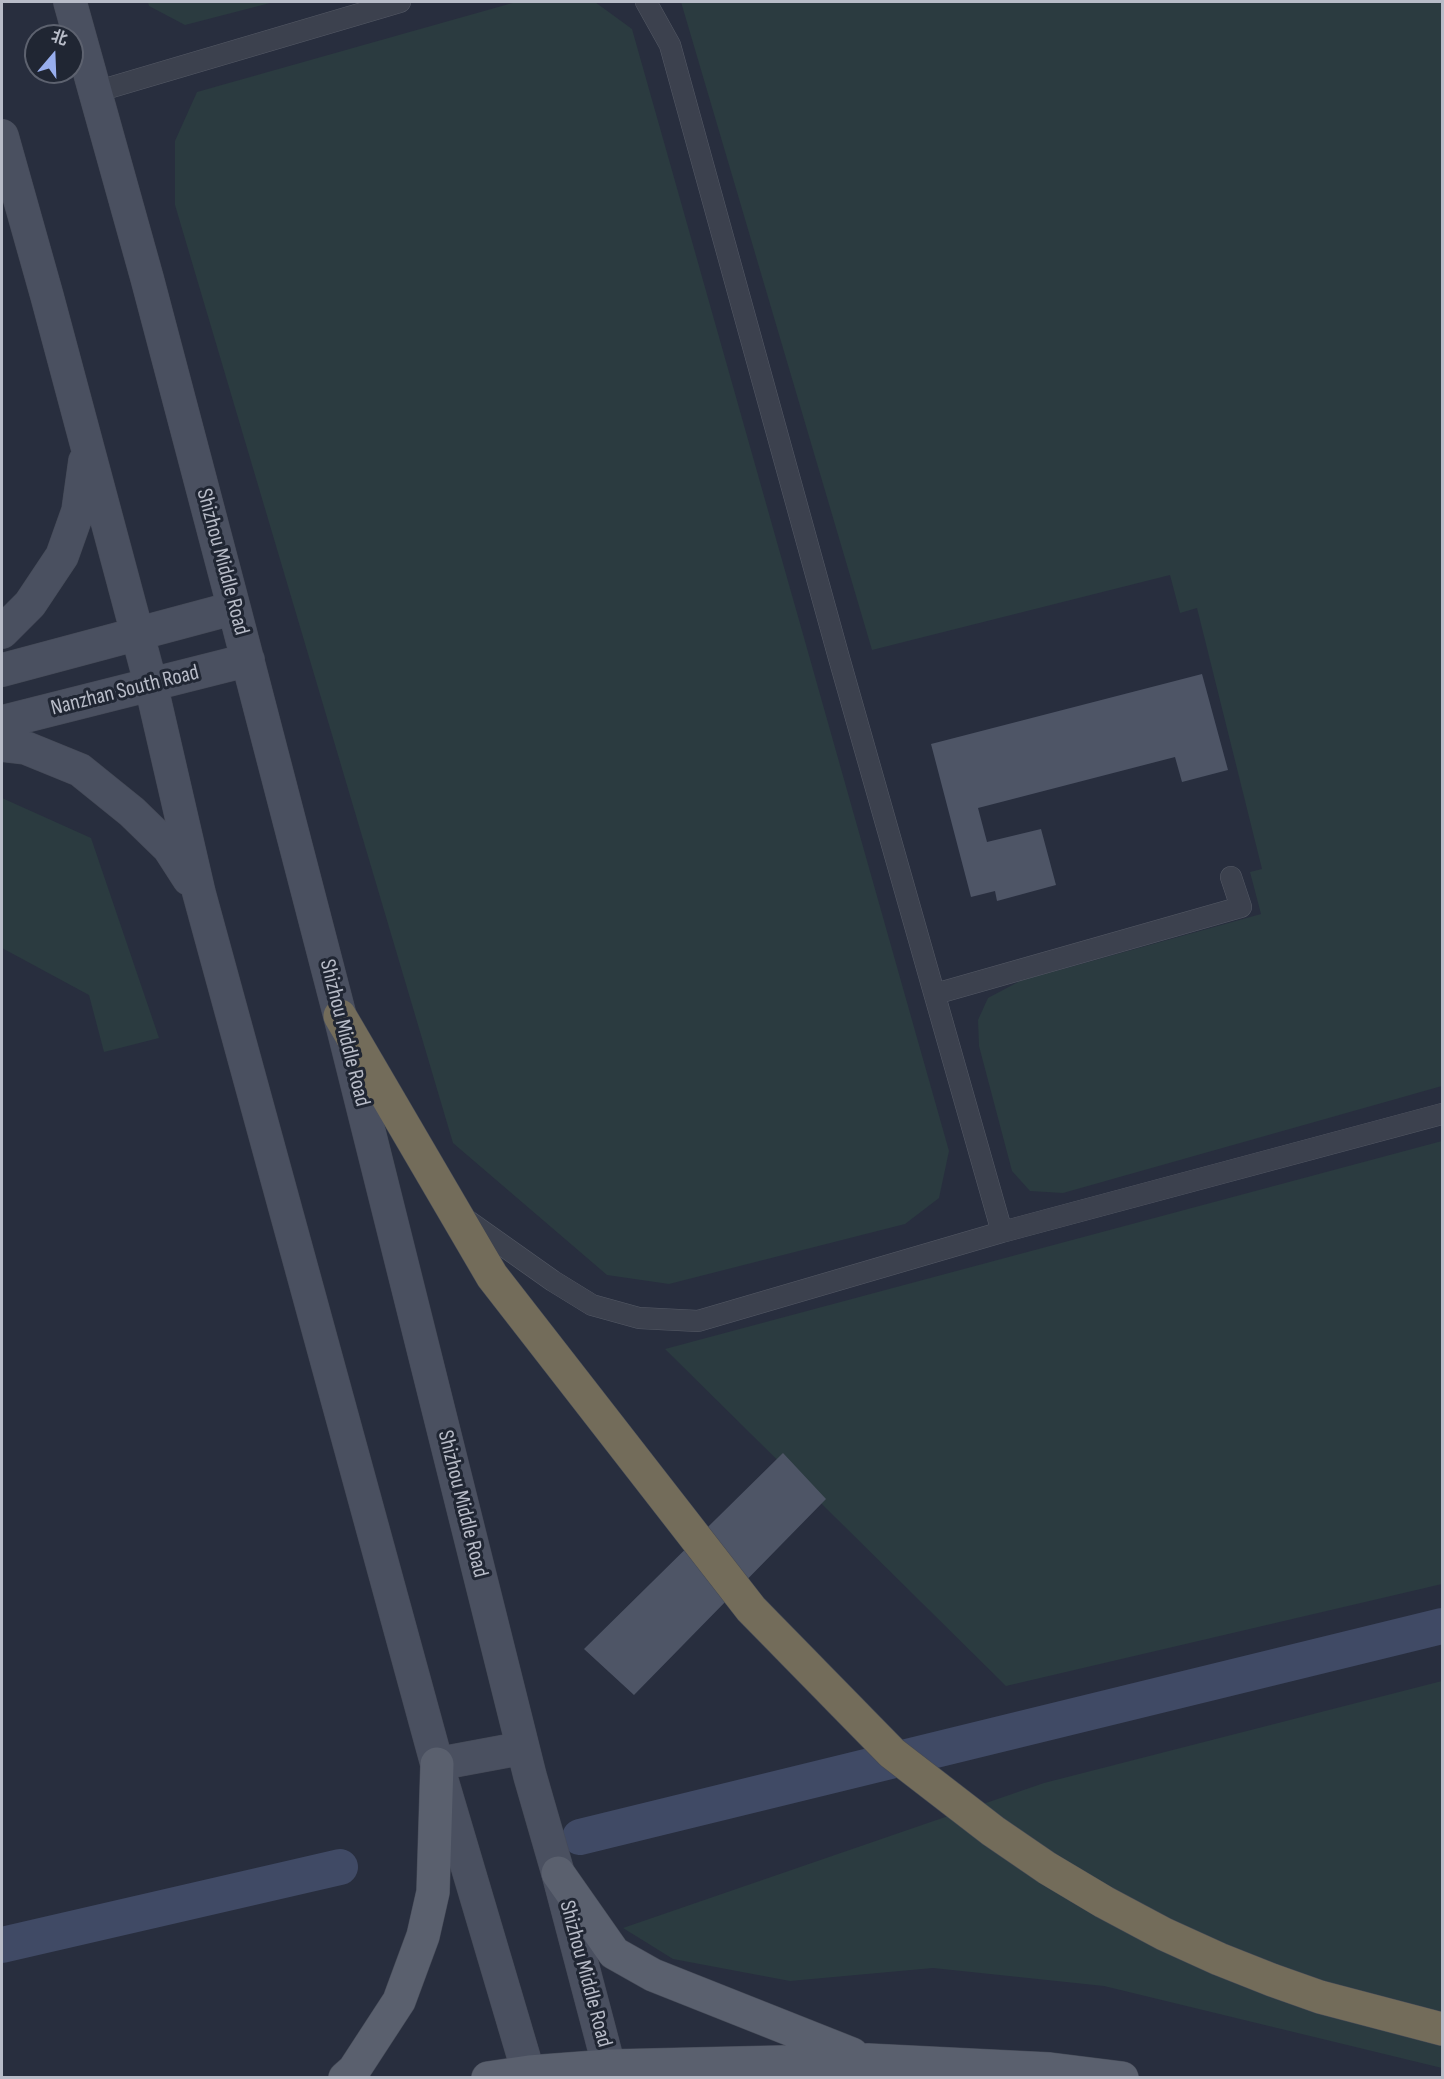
<!DOCTYPE html>
<html>
<head>
<meta charset="utf-8">
<style>
  body { margin:0 }
  #map { position:relative; width:1444px; height:2079px; overflow:hidden; background:#282e3e; font-family:"Sofia Sans Condensed","Noto Sans SC",sans-serif }
  canvas { display:block }
  .frame { position:absolute; inset:0; border:3px solid #b8bcc8; pointer-events:none }
  .north { position:absolute; left:24px; top:24px; width:60px; height:60px; box-sizing:border-box; background:#202633; border:2px solid #5d626f; border-radius:50%; rotate:19deg; font-size:16px; font-weight:700; line-height:24px; text-align:center; color:#b8bcc8 }
  .north::after { content:''; display:block; margin:auto; width:21px; height:27px; background:#98aeee; clip-path:polygon(50% 0,100% 100%,50% 72%,0 100%) }
</style>
</head>
<body>
<div id="map">
<canvas width="1444" height="2079"></canvas>
<div class="frame"></div>
<div class="north">北</div>
</div>
<script>
const g = document.querySelector('canvas').getContext('2d');
g.lineJoin = 'round';
function fillPath(path, color) {
  g.fillStyle = color;
  g.fill(path, 'evenodd');
}
function poly(rows) {
  const path = new Path2D();
  for (const r of rows) {
    path.moveTo(r[0], r[1]);
    for (let i = 2; i < r.length; i += 2) path.lineTo(r[i], r[i + 1]);
  }
  return path;
}
function strokePath(path, color, width, dash) {
  g.strokeStyle = color;
  g.lineWidth = width;
  g.lineCap = dash ? 'butt' : 'round';
  g.setLineDash(dash || []);
  g.stroke(path);
}
function label(font, color, halo, rows, align = 'center') {
  g.font = font + ' "Sofia Sans Condensed",sans-serif';
  g.lineWidth = 6;
  g.setLineDash([]);
  g.textBaseline = 'middle';
  g.strokeStyle = halo;
  g.fillStyle = color;
  for (const [text, x, y, turn = 0] of rows) {
    g.save();
    g.translate(x, y);
    g.rotate((+turn || 0) * Math.PI / 180);
    g.textAlign = isNaN(turn) ? turn : align;
    if (halo) g.strokeText(text, 0, 0);
    g.fillText(text, 0, 0);
    g.restore();
  }
}
fillPath(poly([
  [148,2,274,2,185,25,149,6],
  [516,2,595,2,632,29,949,1151,939,1198,905,1224,669,1284,607,1275,453,1143,175,205,175,141,197,92],
  [681,2,1442,2,1442,1086,1063,1193,1030,1191,1012,1171,979,1046,978,1020,988,998,1020,981,1261,914,1250,872,1262,869,1197,608,1180,613,1170,575,872,650],
  [2,798,91,838,159,1038,104,1052,89,995,2,948],
  [1442,1141,1442,1584,1006,1686,665,1349],
  [1442,1681,1442,2068,1104,1986,933,1968,790,1981,673,1959,623,1928,1044,1783]
]), '#2b3b40');
strokePath(poly([
  [580,1837,1442,1626],
  [2,1945,340,1867]
]), '#404a65', 36);
fillPath(poly([
  [1202,674,1228,770,1182,782,1175,757,978,808,987,842,1041,829,1056,885,997,901,995,891,971,897,931,744],
  [783,1453,826,1499,634,1695,584,1649]
]), '#4e5566');
const lane = poly([
  [646,2,670,45,839,658,1002,1232],
  [95,92,400,2],
  [935,994,1241,907,1231,877],
  [464,1218,553,1281,592,1305,639,1318,698,1321,1002,1232,1442,1114]
]);
const secondary = poly([
  [70,2,147,278,234,608,340,1016,530,1776,558,1873,612,2078],
  [2,136,47,296,151,685,199,893,437,1764,530,2078],
  [2,632,30,604,62,556,78,511,85,461],
  [2,670,234,608],
  [2,722,248,660],
  [2,745,26,748,80,770,132,812,169,848,189,879],
  [437,1764,523,1748]
]);
const primary = poly([
  [558,1873,614,1953,653,1975,852,2054],
  [345,2078,354,2070,399,2001,423,1936,433,1892,437,1764],
  [488,2078,529,2072,609,2066,868,2060,1050,2069,1122,2078]
]);
const highway = poly([
  [340,1016,492,1276,751,1609,892,1753,993,1831,1047,1868,1104,1902,1164,1934,1219,1959,1272,1980,1320,1997,1442,2029]
]);
strokePath(lane, '#545965', 22);
strokePath(secondary, '#454a57', 34);
strokePath(primary, '#454a57', 34);
strokePath(highway, '#444955', 34);
strokePath(lane, '#3c414e', 21);
strokePath(secondary, '#4a5060', 33);
strokePath(primary, '#5a606e', 33);
strokePath(highway, '#736c5a', 33);
label('22px', '#b8bcc8', '#202633', [
  ["Shizhou Middle Road",222,562,75],
  ["Nanzhan South Road",125,691,-14],
  ["Shizhou Middle Road",344,1033,76],
  ["Shizhou Middle Road",462,1504,76],
  ["Shizhou Middle Road",585,1974,75]
]);
</script>
</body>
</html>
